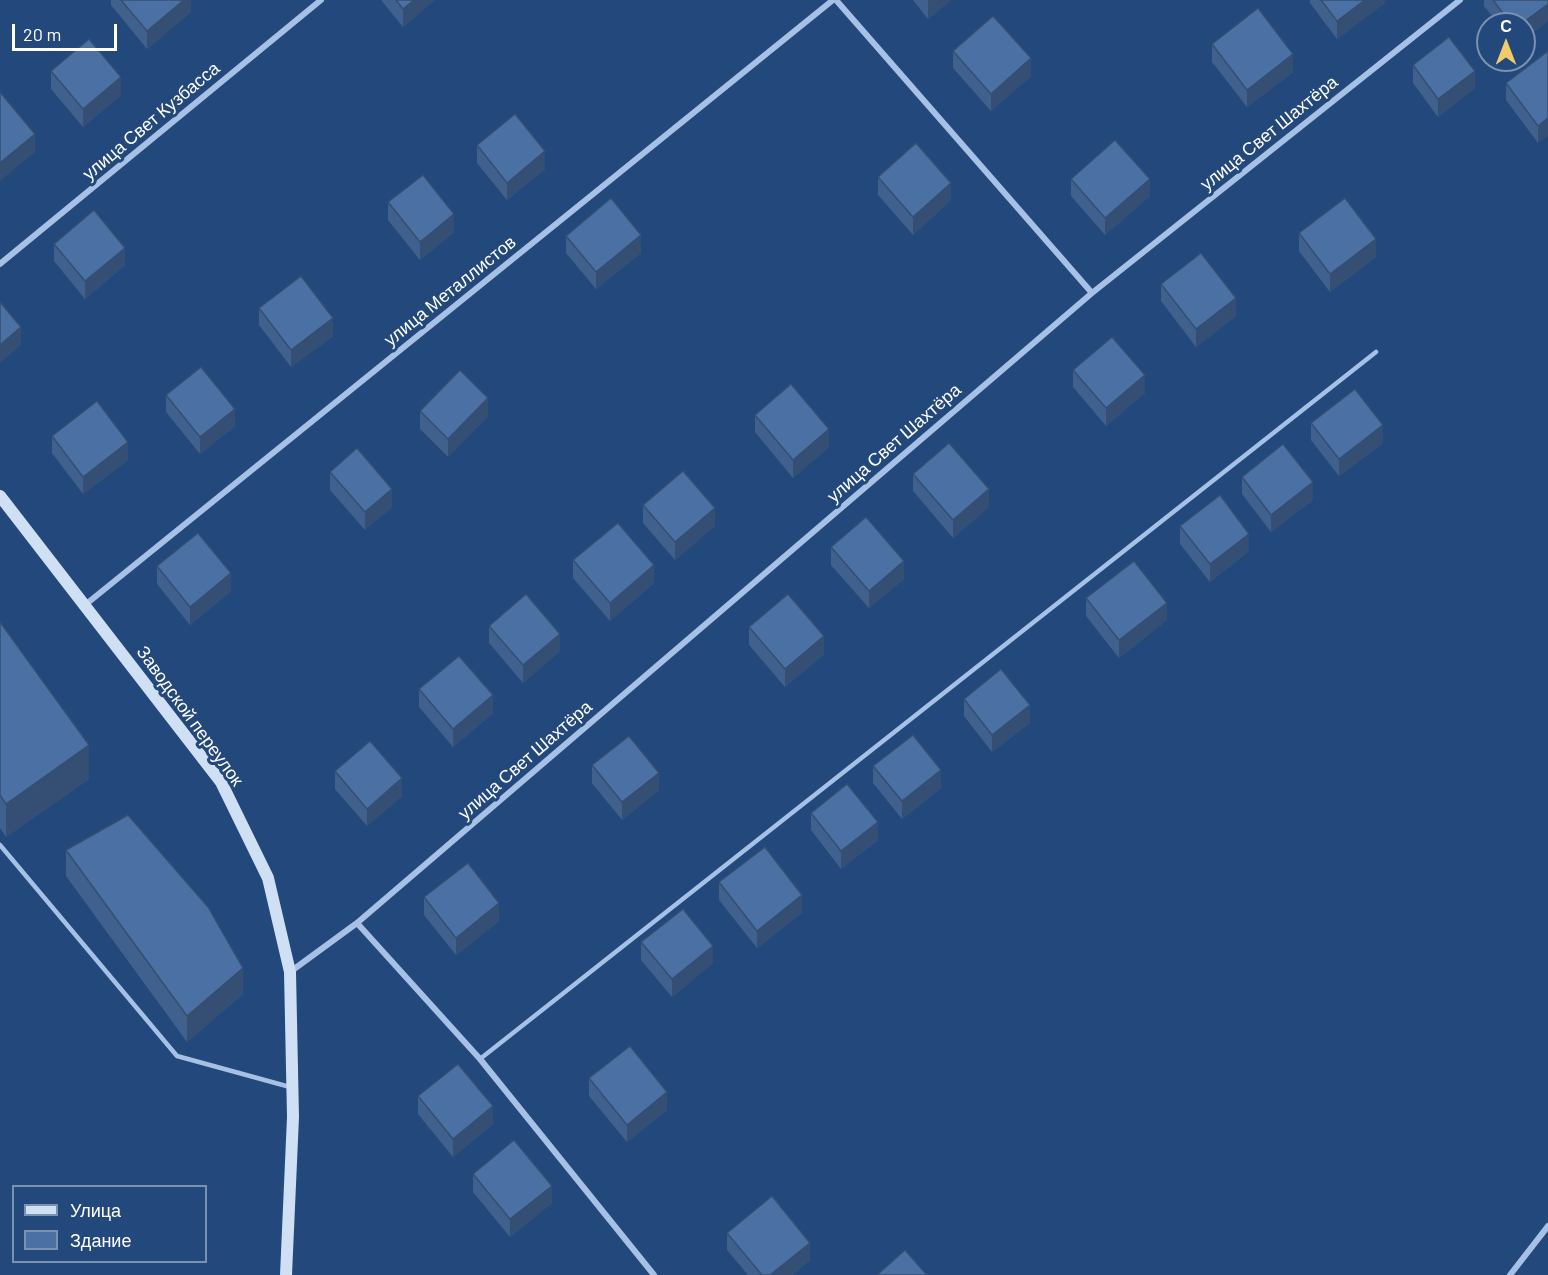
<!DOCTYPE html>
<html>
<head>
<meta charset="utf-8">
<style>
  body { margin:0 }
  #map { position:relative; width:1548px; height:1275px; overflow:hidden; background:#23487b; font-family:Barlow,sans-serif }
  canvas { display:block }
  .legend { position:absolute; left:12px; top:1185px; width:195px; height:78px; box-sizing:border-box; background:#23487b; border:2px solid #7b91b0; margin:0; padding:8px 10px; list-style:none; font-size:18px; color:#fff }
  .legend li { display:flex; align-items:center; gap:12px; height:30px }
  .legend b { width:30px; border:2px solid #7b91b0 }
  .north { position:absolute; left:1476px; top:12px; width:60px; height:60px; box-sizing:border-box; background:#23487b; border:2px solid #7b91b0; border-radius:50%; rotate:0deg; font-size:16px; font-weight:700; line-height:24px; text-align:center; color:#fff }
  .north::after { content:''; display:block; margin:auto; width:21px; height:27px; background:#f0cb69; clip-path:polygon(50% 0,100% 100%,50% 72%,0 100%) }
  .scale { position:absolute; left:12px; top:24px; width:105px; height:27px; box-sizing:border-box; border:3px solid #fff; border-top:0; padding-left:8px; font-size:18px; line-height:21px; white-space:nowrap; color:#fff; -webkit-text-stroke:4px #23487b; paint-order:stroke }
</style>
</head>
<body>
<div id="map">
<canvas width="1548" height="1275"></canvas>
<ul class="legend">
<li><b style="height:8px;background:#cfdff4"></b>Улица</li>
<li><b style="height:16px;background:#4b71a4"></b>Здание</li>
</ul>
<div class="north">С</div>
<div class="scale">20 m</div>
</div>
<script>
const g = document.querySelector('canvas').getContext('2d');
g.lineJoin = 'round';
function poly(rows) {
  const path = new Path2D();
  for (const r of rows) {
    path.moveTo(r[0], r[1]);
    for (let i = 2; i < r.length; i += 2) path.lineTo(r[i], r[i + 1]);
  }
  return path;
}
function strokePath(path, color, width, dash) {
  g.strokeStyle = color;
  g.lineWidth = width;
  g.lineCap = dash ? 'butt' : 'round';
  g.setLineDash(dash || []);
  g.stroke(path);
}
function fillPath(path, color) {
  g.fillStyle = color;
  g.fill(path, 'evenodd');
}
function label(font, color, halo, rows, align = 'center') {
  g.font = font + ' Barlow,sans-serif';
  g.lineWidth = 6;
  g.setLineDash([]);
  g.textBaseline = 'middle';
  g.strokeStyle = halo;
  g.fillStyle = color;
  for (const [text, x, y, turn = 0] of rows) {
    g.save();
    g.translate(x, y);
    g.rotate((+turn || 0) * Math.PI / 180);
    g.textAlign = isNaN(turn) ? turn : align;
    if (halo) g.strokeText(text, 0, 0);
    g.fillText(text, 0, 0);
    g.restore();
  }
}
strokePath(poly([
  [0,845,177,1056,290,1087],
  [480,1059,1376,352]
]), '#a6c1e5', 4.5);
strokePath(poly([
  [836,0,1092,293],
  [0,264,321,0],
  [85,605,833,0],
  [357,923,480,1059,654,1275],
  [290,972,357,923,1092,293,1460,0],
  [1510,1275,1548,1226]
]), '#a6c1e5', 6);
strokePath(poly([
  [0,496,221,782,268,878,290,972,293,1117,286,1275]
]), '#cfdff4', 12);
fillPath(poly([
  [111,0,191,0,191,12,147,49,111,5],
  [381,0,435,0,403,27],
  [913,0,951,0,928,19],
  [1310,0,1386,0,1386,2,1337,39,1310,3],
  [1484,0,1548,0,1548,21,1524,39,1524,24,1498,24,1484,6],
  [1212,44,1293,72,1247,107,1212,62],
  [953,51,1031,76,991,111,953,68],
  [1548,51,1538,143,1506,100,1506,83],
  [1413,65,1475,88,1438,117,1413,83],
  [51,71,121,95,83,127,51,89],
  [477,145,545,169,507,200,477,163],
  [878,177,951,200,913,235,878,195],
  [1071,179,1150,196,1105,235,1071,196],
  [388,202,454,232,420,260,388,220],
  [1299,233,1376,257,1330,292,1299,251],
  [566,236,641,253,596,289,566,253],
  [54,244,125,265,85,299,54,261],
  [1161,284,1236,316,1196,347,1161,301],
  [259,308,333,336,291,367,259,325],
  [1073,370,1145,393,1106,426,1073,387],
  [166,395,235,426,200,454,166,412],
  [420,411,488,416,448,457,420,429],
  [755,415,829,447,793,478,755,432],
  [1311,423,1383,443,1339,476,1311,440],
  [52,436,128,460,83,494,52,453],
  [330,472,392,507,365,530,330,490],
  [913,474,989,507,953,538,913,491],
  [1242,477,1313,500,1271,532,1242,494],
  [643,505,715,526,675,560,643,523],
  [1180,526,1249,551,1210,582,1180,544],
  [831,547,904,579,869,608,831,565],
  [573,560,654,583,610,621,573,578],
  [157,566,231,591,190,625,157,584],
  [1086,598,1167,620,1119,658,1086,616],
  [0,622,89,779,6,837,0,828],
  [489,626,560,651,523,683,489,643],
  [749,627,824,654,785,687,749,645],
  [419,689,493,713,453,747,419,707],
  [964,699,1030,723,992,752,964,716],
  [592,765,659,790,622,820,592,783],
  [873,766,941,788,902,819,873,783],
  [335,771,402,796,367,826,335,789],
  [811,813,878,840,841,869,811,830],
  [66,850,243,994,187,1042,66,876],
  [719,882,802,913,757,948,719,900],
  [424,897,499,921,456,955,424,915],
  [641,942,713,963,672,997,641,960],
  [589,1078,667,1110,627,1142,589,1096],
  [418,1096,493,1124,453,1157,418,1114],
  [473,1174,552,1203,510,1237,473,1192],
  [727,1233,810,1260,792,1275,748,1275,727,1250]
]), '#40618d');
fillPath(poly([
  [184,0,191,0,191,12,147,49,147,31],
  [414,0,435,0,403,27,403,9],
  [929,0,951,0,928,19,928,1],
  [1365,0,1386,0,1386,2,1337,39,1337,21],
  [1548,4,1548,21,1524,39,1524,24,1521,24],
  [1293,54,1293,72,1247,107,1247,90],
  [1031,58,1031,76,991,111,991,94],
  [1475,71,1475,88,1438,117,1438,99],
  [121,77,121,95,83,127,83,109],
  [1548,118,1548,136,1538,143,1538,126],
  [35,134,35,152,0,181,0,163],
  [545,151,545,169,507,200,507,183],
  [1150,179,1150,196,1105,235,1105,218],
  [951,183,951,200,913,235,913,217],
  [454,214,454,232,420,260,420,242],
  [641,235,641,253,596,289,596,272],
  [1376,239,1376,257,1330,292,1330,274],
  [125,248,125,265,85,299,85,281],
  [1236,298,1236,316,1196,347,1196,329],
  [333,318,333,336,291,367,291,350],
  [21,327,21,345,0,363,0,345],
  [1145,375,1145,393,1106,426,1106,408],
  [488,398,488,416,448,457,448,439],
  [235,409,235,426,200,454,200,437],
  [1383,425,1383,443,1339,476,1339,459],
  [829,429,829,447,793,478,793,460],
  [128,442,128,460,83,494,83,477],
  [1313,482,1313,500,1271,532,1271,515],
  [392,489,392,507,365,530,365,512],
  [989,489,989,507,953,538,953,520],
  [715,508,715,526,675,560,675,542],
  [1249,534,1249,551,1210,582,1210,564],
  [904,561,904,579,869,608,869,591],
  [654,565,654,583,610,621,610,603],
  [231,573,231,591,190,625,190,607],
  [1167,603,1167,620,1119,658,1119,640],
  [560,634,560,651,523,683,523,665],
  [824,636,824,654,785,687,785,669],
  [493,695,493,713,453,747,453,729],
  [1030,705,1030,723,992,752,992,735],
  [89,745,89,779,6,837,6,804],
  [941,770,941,788,902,819,902,801],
  [659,773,659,790,622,820,622,802],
  [402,778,402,796,367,826,367,809],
  [878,822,878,840,841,869,841,851],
  [802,895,802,913,757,948,757,931],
  [499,903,499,921,456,955,456,938],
  [713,946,713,963,672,997,672,979],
  [243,968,243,994,187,1042,187,1016],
  [667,1092,667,1110,627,1142,627,1125],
  [493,1106,493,1124,453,1157,453,1139],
  [552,1186,552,1203,510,1237,510,1219],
  [810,1243,810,1260,792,1275,770,1275]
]), '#344f73');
const building = poly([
  [121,0,184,0,147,31,121,0],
  [396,0,414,0,403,9,396,0],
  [1321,0,1365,0,1337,21,1321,0],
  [1493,0,1548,0,1548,4,1521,24,1511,24,1493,0],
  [1258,8,1293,54,1247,90,1212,44,1258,8],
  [993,16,1031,58,991,94,953,51,993,16],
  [1449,37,1475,71,1438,99,1413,65,1449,37],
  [89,39,121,77,83,109,51,71,89,39],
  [1548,51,1548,118,1538,126,1506,83,1548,51],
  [0,92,35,134,0,163,0,92],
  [515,114,545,151,507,183,477,145,515,114],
  [1115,140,1150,179,1105,218,1071,179,1115,140],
  [916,143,951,183,913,217,878,177,916,143],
  [423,175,454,214,420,242,388,202,423,175],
  [611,198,641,235,596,272,566,236,611,198],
  [1345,198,1376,239,1330,274,1299,233,1345,198],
  [94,210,125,248,85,281,54,244,94,210],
  [1201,253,1236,298,1196,329,1161,284,1201,253],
  [301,276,333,318,291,350,259,308,301,276],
  [0,302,21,327,0,345,0,302],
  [1112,337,1145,375,1106,408,1073,370,1112,337],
  [201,367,235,409,200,437,166,395,201,367],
  [460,370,488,398,448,439,420,411,460,370],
  [791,384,829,429,793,460,755,415,791,384],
  [1355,389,1383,425,1339,459,1311,423,1355,389],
  [97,401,128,442,83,477,52,436,97,401],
  [949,443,989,489,953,520,913,474,949,443],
  [1283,444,1313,482,1271,515,1242,477,1283,444],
  [357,448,392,489,365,512,330,472,357,448],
  [683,471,715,508,675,542,643,505,683,471],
  [1220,495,1249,534,1210,564,1180,526,1220,495],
  [866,517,904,561,869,591,831,547,866,517],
  [618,523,654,565,610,603,573,560,618,523],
  [198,533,231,573,190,607,157,566,198,533],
  [1134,561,1167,603,1119,640,1086,598,1134,561],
  [526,594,560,634,523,665,489,626,526,594],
  [788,594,824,636,785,669,749,627,788,594],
  [0,622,89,745,6,804,0,795,0,622],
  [459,656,493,695,453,729,419,689,459,656],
  [1001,669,1030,705,992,735,964,699,1001,669],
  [913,735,941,770,902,801,873,766,913,735],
  [629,736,659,773,622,802,592,765,629,736],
  [370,741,402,778,367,809,335,771,370,741],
  [847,784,878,822,841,851,811,813,847,784],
  [128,815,208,907,243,968,187,1016,66,850,128,815],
  [765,847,802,895,757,931,719,882,765,847],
  [468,863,499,903,456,938,424,897,468,863],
  [683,909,713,946,672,979,641,942,683,909],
  [630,1046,667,1092,627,1125,589,1078,630,1046],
  [458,1064,493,1106,453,1139,418,1096,458,1064],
  [514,1140,552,1186,510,1219,473,1174,514,1140],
  [772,1196,810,1243,770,1275,762,1275,727,1233,772,1196],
  [905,1250,927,1275,877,1275,905,1250]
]);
fillPath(building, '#4b71a4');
strokePath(building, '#344f73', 1.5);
label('18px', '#fff', '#23487b', [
  ["улица Свет Кузбасса",151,121,-40],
  ["улица Свет Шахтёра",1269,133,-39],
  ["улица Металлистов",450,291,-39],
  ["улица Свет Шахтёра",894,443,-41],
  ["Заводской переулок",190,716,54],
  ["улица Свет Шахтёра",525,760,-41]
]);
</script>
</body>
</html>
